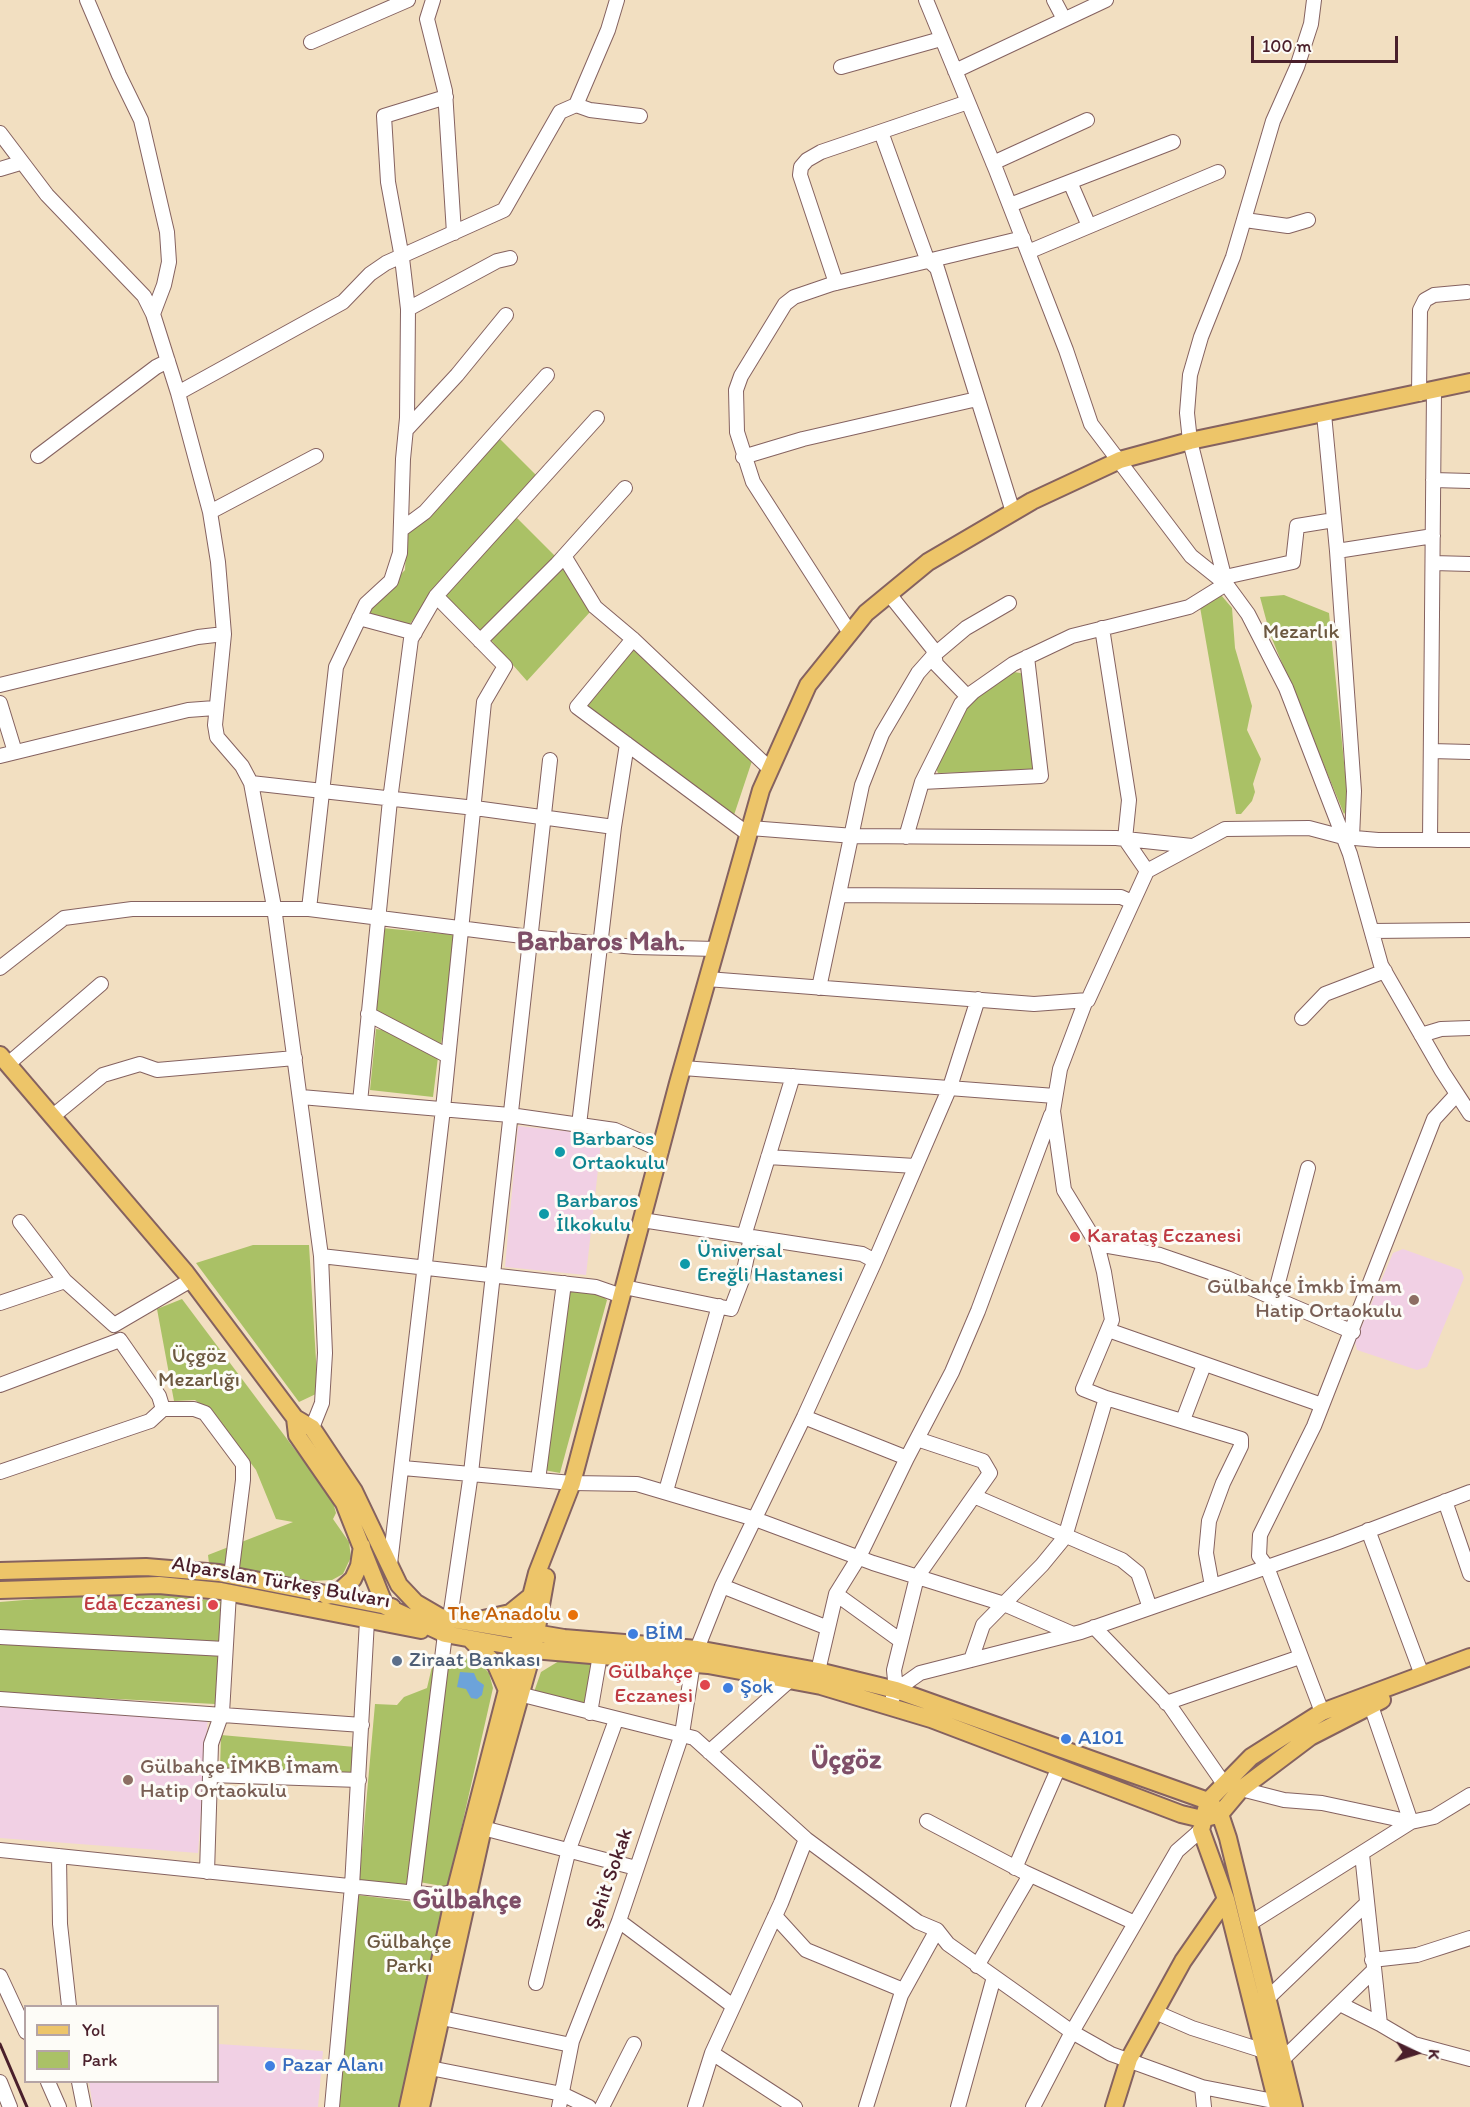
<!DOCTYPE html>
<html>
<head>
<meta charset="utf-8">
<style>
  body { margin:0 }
  #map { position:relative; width:1470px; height:2107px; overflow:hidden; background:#f2dfc1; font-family:Itim,sans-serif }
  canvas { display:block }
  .legend { position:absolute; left:24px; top:2005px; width:195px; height:78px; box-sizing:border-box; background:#fdfcf7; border:2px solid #b5a4a5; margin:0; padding:8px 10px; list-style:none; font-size:18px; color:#4a1f2b }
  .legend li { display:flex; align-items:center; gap:12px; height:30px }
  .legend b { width:30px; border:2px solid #b5a4a5 }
  .north { position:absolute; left:1386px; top:2023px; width:60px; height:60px; -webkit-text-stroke:4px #fdfcf7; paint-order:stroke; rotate:94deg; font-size:16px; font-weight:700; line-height:24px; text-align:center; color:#4a1f2b }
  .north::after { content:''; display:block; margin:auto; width:21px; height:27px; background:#4a1f2b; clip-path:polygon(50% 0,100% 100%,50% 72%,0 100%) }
  .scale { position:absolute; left:1251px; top:36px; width:147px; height:27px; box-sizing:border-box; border:3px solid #4a1f2b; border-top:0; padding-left:8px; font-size:18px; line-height:21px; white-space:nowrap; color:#4a1f2b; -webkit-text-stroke:4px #fdfcf7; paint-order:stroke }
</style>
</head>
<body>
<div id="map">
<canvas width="1470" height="2107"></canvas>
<ul class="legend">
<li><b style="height:8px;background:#edc569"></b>Yol</li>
<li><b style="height:16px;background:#aac166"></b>Park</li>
</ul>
<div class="north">K</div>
<div class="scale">100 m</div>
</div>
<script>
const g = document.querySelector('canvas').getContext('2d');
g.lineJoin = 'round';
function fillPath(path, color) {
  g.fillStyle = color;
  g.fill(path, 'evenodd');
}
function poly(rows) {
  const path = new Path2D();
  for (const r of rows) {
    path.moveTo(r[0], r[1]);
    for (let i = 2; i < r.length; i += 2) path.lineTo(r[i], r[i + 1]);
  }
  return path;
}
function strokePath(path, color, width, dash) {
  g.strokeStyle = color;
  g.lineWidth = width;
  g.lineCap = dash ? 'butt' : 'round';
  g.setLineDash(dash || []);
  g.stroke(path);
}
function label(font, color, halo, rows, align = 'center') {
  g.font = font + ' Itim,sans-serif';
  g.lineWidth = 6;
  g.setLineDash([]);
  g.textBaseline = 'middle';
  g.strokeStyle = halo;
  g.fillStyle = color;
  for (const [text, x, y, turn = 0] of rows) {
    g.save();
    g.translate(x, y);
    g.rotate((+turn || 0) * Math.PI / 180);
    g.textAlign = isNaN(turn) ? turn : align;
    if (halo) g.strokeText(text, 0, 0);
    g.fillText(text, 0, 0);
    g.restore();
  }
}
fillPath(poly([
  [518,1126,602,1135,586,1275,505,1267],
  [1403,1249,1461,1270,1464,1278,1427,1367,1417,1370,1357,1350,1355,1342,1393,1253],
  [0,1704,208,1716,198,1853,0,1838],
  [218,2044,323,2051,318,2107,93,2107,89,2082,218,2082]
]), '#f1d0e4');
fillPath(poly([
  [497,436,537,476,436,590,409,625,368,613,368,607,405,570,407,530],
  [515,516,555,556,481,634,444,595],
  [565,562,590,612,527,681,490,639],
  [1221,595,1232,608,1235,648,1252,706,1247,730,1261,759,1253,784,1255,792,1252,801,1241,814,1236,814,1200,607],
  [1284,595,1329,613,1346,782,1348,809,1344,814,1270,634,1260,597],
  [631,648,641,650,753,758,734,815,585,705],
  [1014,672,1026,674,1036,771,938,773,935,766,971,700],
  [382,928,456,935,441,1045,376,1014],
  [376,1029,383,1030,438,1057,433,1097,370,1090],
  [253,1245,309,1245,318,1393,299,1402,196,1263],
  [568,1288,599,1293,607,1300,560,1473,544,1470],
  [182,1299,332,1499,336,1513,333,1519,349,1542,351,1557,343,1574,332,1580,312,1581,209,1563,208,1555,293,1522,276,1519,256,1470,213,1413,195,1400,174,1401,157,1309],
  [132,1591,224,1602,220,1643,0,1631,0,1602],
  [0,1641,220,1655,215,1704,0,1693],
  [446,1657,476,1659,489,1673,493,1688,448,1887,419,1882],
  [434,1658,438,1661,410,1887,359,1883,375,1704,397,1705,404,1697,427,1688],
  [559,1661,595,1664,588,1707,534,1692,541,1672],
  [221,1735,355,1747,353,1775,220,1769],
  [357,1895,448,1906,402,2107,339,2107]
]), '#aac166');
fillPath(poly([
  [460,1672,474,1673,477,1680,484,1685,482,1695,477,1699,471,1698,466,1689,457,1687]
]), '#6ca3da');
const minor = poly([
  [87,0,119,75,141,120,167,232,169,262,164,285,153,314],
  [433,0,427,19,445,91,454,233],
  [926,0,996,170,1066,350,1091,424,1191,556,1226,584,1248,614,1286,688,1350,854,1381,965,1442,1071,1470,1114],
  [1054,0,1064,19],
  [311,42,408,0],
  [841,67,941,39],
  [955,71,1106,0],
  [576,105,590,110,640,116],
  [881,132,927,259,937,268,1013,512],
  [0,133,47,195,144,296,153,314,178,393,210,512,218,562,224,634,215,725,217,737,242,766,251,783,274,907,321,1256,325,1353,322,1403,312,1428],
  [993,163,1087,120],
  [0,169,20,163],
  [1070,182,1089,226],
  [1010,205,1173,142],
  [1245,220,1288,226,1308,220],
  [1028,252,1218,172],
  [836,283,800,175,801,167,807,160,821,152,968,102],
  [408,309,497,261,510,258],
  [178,393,343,302,370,274,386,263,504,210,560,112,576,105,608,30,617,0],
  [1419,394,1420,310,1425,300,1434,295,1467,292],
  [1324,414,1337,551,1354,791,1352,838],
  [406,430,457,375,506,315],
  [38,456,156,367,168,361],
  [743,457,803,439,977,399],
  [1433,480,1470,481],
  [210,512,316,456],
  [402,529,425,512,547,375],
  [1337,551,1433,536],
  [564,556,595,607,633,639],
  [1433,563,1470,564],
  [1225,577,1293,562,1297,526,1334,520],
  [889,594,933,649,936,664,968,697],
  [359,618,415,633],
  [1102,628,1129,800,1125,839,1147,871],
  [850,633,753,482,737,432,736,390,741,376,785,304,794,297,832,284,1023,238],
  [480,641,557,564,625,488],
  [0,685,198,637,224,634],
  [0,703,15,752],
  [1431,751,1470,752],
  [0,756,188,710,215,708],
  [922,782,1041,776,1027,657],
  [251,783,475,808,614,827,579,1125],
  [614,827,627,744],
  [750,828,854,836,1116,838,1192,846],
  [748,834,577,707,633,639,770,769],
  [906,837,922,782,961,704,973,692,1013,664,1072,636,1189,607,1226,584,1190,441,1187,413,1190,375,1201,337,1233,257,1273,121,1297,67,1311,24,1314,0],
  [1430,840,1434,390],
  [840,895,1121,897,1132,902],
  [309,909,336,667,366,604,391,581,400,553,403,459,407,418,408,309,402,258,388,182,384,116,446,97],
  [1372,931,1470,930],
  [0,968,64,918,132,909,309,909,530,937,635,947,716,949],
  [707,979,1034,1004,1088,1000,1147,871,1225,829,1309,828,1343,837,1378,840,1470,840],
  [819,988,862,785,882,734,918,673,934,655,966,628,1009,603],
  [368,1014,448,1056],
  [1302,1018,1325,994,1385,971],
  [1421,1035,1441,1029,1470,1028],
  [8,1064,101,984],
  [683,1068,1055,1096],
  [301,1097,510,1115,615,1130,661,1150],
  [360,1102,390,800,411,639,436,596,597,418],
  [53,1116,103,1075,140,1064,157,1070,295,1058],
  [768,1157,915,1166],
  [642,1220,862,1254,875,1261],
  [20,1222,65,1281],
  [744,1236,793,1076],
  [1097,1244,1160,1255,1227,1278,1353,1332],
  [321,1256,596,1287,622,1296],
  [624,1287,731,1309,742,1280,751,1237],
  [1274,1298,1308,1168],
  [0,1303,65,1281,114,1325,191,1280],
  [1108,1330,1322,1405],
  [0,1385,120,1340,159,1396,163,1409,150,1421,0,1472],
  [1106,1398,1241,1439,1241,1446,1223,1483,1209,1521,1206,1553,1212,1586],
  [163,1409,194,1409,205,1413,243,1464,243,1480,231,1576],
  [804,1417,907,1458,859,1557,836,1594,818,1671],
  [1183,1420,1204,1365],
  [907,1458,952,1372,978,1311,1051,1115],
  [403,1468,572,1483,637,1484,755,1519,873,1563,1004,1604,1073,1634],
  [538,1480,564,1283],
  [666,1491,719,1306],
  [976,1497,1122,1560,1138,1573,1150,1608],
  [1445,1501,1470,1574],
  [1368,1530,1422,1675],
  [390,1564,443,1109,484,702,505,666,436,596],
  [722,1586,828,1628],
  [836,1594,901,1641],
  [450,1618,471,1473,550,760],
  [1094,1627,1170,1706,1224,1784],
  [0,1637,225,1649],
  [697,1649,722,1586,804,1417,875,1261,950,1087,978,999],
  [971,1660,983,1625,1042,1565,1065,1537,1106,1398,1083,1389,1112,1320,1104,1272,1097,1244,1064,1190,1053,1111,1060,1069,1086,1000],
  [896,1690,894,1670,917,1577,990,1473,983,1461,917,1439],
  [519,1694,694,1738,806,1839,918,1922,937,1930,948,1944,1072,2032,1111,2054,1202,2087,1284,2103],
  [893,1697,896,1690,920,1673,1081,1632,1336,1543,1470,1492],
  [0,1699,362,1725],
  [1166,1703,1300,1657],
  [1322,1712,1267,1567,1259,1556,1260,1535,1314,1426,1434,1119,1457,1094],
  [590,1713,600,1655],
  [709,1752,790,1680],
  [210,1775,359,1780],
  [1241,1789,1284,1800,1322,1803,1411,1822,1434,1817,1470,1795],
  [927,1821,1024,1872,1135,1923],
  [483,1828,636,1868],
  [0,1850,436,1895,455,1892],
  [1362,1854,1380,2024,1414,2044,1470,2059],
  [59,1856,60,1924,69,2006],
  [1015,1868,1059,1767],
  [207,1872,211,1744,222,1713,229,1593],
  [413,1893,445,1634],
  [775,1916,806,1950,903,1990],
  [619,1921,733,2006],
  [1249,1924,1411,1822,1371,1706],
  [1372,1960,1417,1955,1470,1938],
  [977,1966,1030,1875],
  [0,1976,26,2032],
  [536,1983,569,1849,616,1720],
  [1267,1999,1367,1903],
  [1340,2004,1380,2024],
  [1155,2012,1192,2028,1264,2051],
  [442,2018,571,2045],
  [712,2053,795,2107],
  [1282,2060,1373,1971],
  [430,2068,562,2094,589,2107],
  [0,2082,10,2107],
  [48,2082,59,2107],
  [79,2082,84,2107],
  [1202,2087,1204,2107],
  [332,2107,352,1886,367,1621],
  [559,2107,572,2041,619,1921,682,1734,693,1663],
  [602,2107,634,2044],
  [695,2107,712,2053,781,1903,806,1839],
  [866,2107,901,1995,937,1930],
  [958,2107,994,1977],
  [1033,2107,1072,2032,1177,1851,1201,1830]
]);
const major = poly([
  [0,1055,186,1273,295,1418,312,1428,354,1491,399,1585,416,1603,440,1617,564,1638,697,1649,818,1671,896,1690,1208,1801,1251,1757,1322,1712,1470,1657],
  [295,1418,297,1435,344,1503,385,1606,445,1634,533,1650,708,1665,821,1686,931,1719,1181,1814,1202,1819,1220,1814,1241,1789,1310,1737,1382,1700],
  [0,1571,146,1567,219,1573,392,1607],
  [0,1590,159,1585,221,1591,421,1630],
  [327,1596,342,1589,353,1579,359,1566,362,1546],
  [479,1620,510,1613,531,1596],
  [471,1640,496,1665,506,1688],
  [408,2107,455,1892,537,1573,572,1483,678,1083,761,790,808,685,866,613,928,562,1032,501,1120,460,1190,441,1470,382],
  [421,2107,483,1828,533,1650,546,1577],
  [1114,2107,1129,2059,1183,1961,1226,1899],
  [1278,2107,1226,1899,1201,1830,1208,1801,1220,1814,1228,1838,1294,2107]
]);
strokePath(minor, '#856260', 16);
strokePath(major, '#856260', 20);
strokePath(minor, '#fff', 14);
strokePath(major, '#edc569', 16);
strokePath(poly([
  [0,2044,27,2107]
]), '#4a1f2b', 3);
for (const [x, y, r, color] of [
  [560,1152,6,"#0f9aa8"],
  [544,1214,6,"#0f9aa8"],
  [1075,1237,6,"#e0444e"],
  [685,1264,6,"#0f9aa8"],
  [1414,1300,6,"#8d6e63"],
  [213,1605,6,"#e0444e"],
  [573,1615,6,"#e8710a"],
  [633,1634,6,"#3f7fe0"],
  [397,1661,6,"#5c6f8a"],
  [705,1685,6,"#e0444e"],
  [728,1688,6,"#3f7fe0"],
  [1066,1739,6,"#3f7fe0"],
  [128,1780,6,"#8d6e63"],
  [270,2066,6,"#3f7fe0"]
]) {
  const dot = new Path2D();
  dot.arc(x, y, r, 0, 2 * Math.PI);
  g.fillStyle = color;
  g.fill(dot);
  strokePath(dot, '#fdfcf7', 2);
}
label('21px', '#6c5840', '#fdfcf7', [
  ["Mezarlık",1301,633],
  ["Üçgöz",199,1357],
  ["Mezarlığı",199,1381],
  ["Gülbahçe",409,1943],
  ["Parkı",409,1967]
]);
label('21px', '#0d838f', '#fdfcf7', [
  ["Barbaros",572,1140],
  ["Ortaokulu",572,1164],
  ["Barbaros",556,1202],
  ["İlkokulu",556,1226],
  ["Üniversal",697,1252],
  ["Ereğli Hastanesi",697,1276]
], 'left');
label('21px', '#be3a42', '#fdfcf7', [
  ["Karataş Eczanesi",1087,1237,"left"],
  ["Eda Eczanesi",201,1605],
  ["Gülbahçe",693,1673],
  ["Eczanesi",693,1697]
], 'right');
label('21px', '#785e54', '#fdfcf7', [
  ["Gülbahçe İmkb İmam",1402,1288],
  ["Hatip Ortaokulu",1402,1312],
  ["Gülbahçe İMKB İmam",140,1768,"left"],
  ["Hatip Ortaokulu",140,1792,"left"]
], 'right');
label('21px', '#4a1f2b', '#fdfcf7', [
  ["Alparslan Türkeş Bulvarı",281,1583,10],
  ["Şehit Sokak",610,1879,-71]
]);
label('21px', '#c56008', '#fdfcf7', [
  ["The Anadolu",561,1615]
], 'right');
label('21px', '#366cbe', '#fdfcf7', [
  ["BİM",645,1634],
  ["Şok",740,1688],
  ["A101",1078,1739],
  ["Pazar Alanı",282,2066]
], 'left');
label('21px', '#4e5e75', '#fdfcf7', [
  ["Ziraat Bankası",409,1661]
], 'left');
label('bold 27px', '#7f4f68', '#fdfcf7', [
  ["Barbaros Mah.",601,943],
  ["Üçgöz",846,1761],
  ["Gülbahçe",467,1901]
]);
</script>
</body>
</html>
